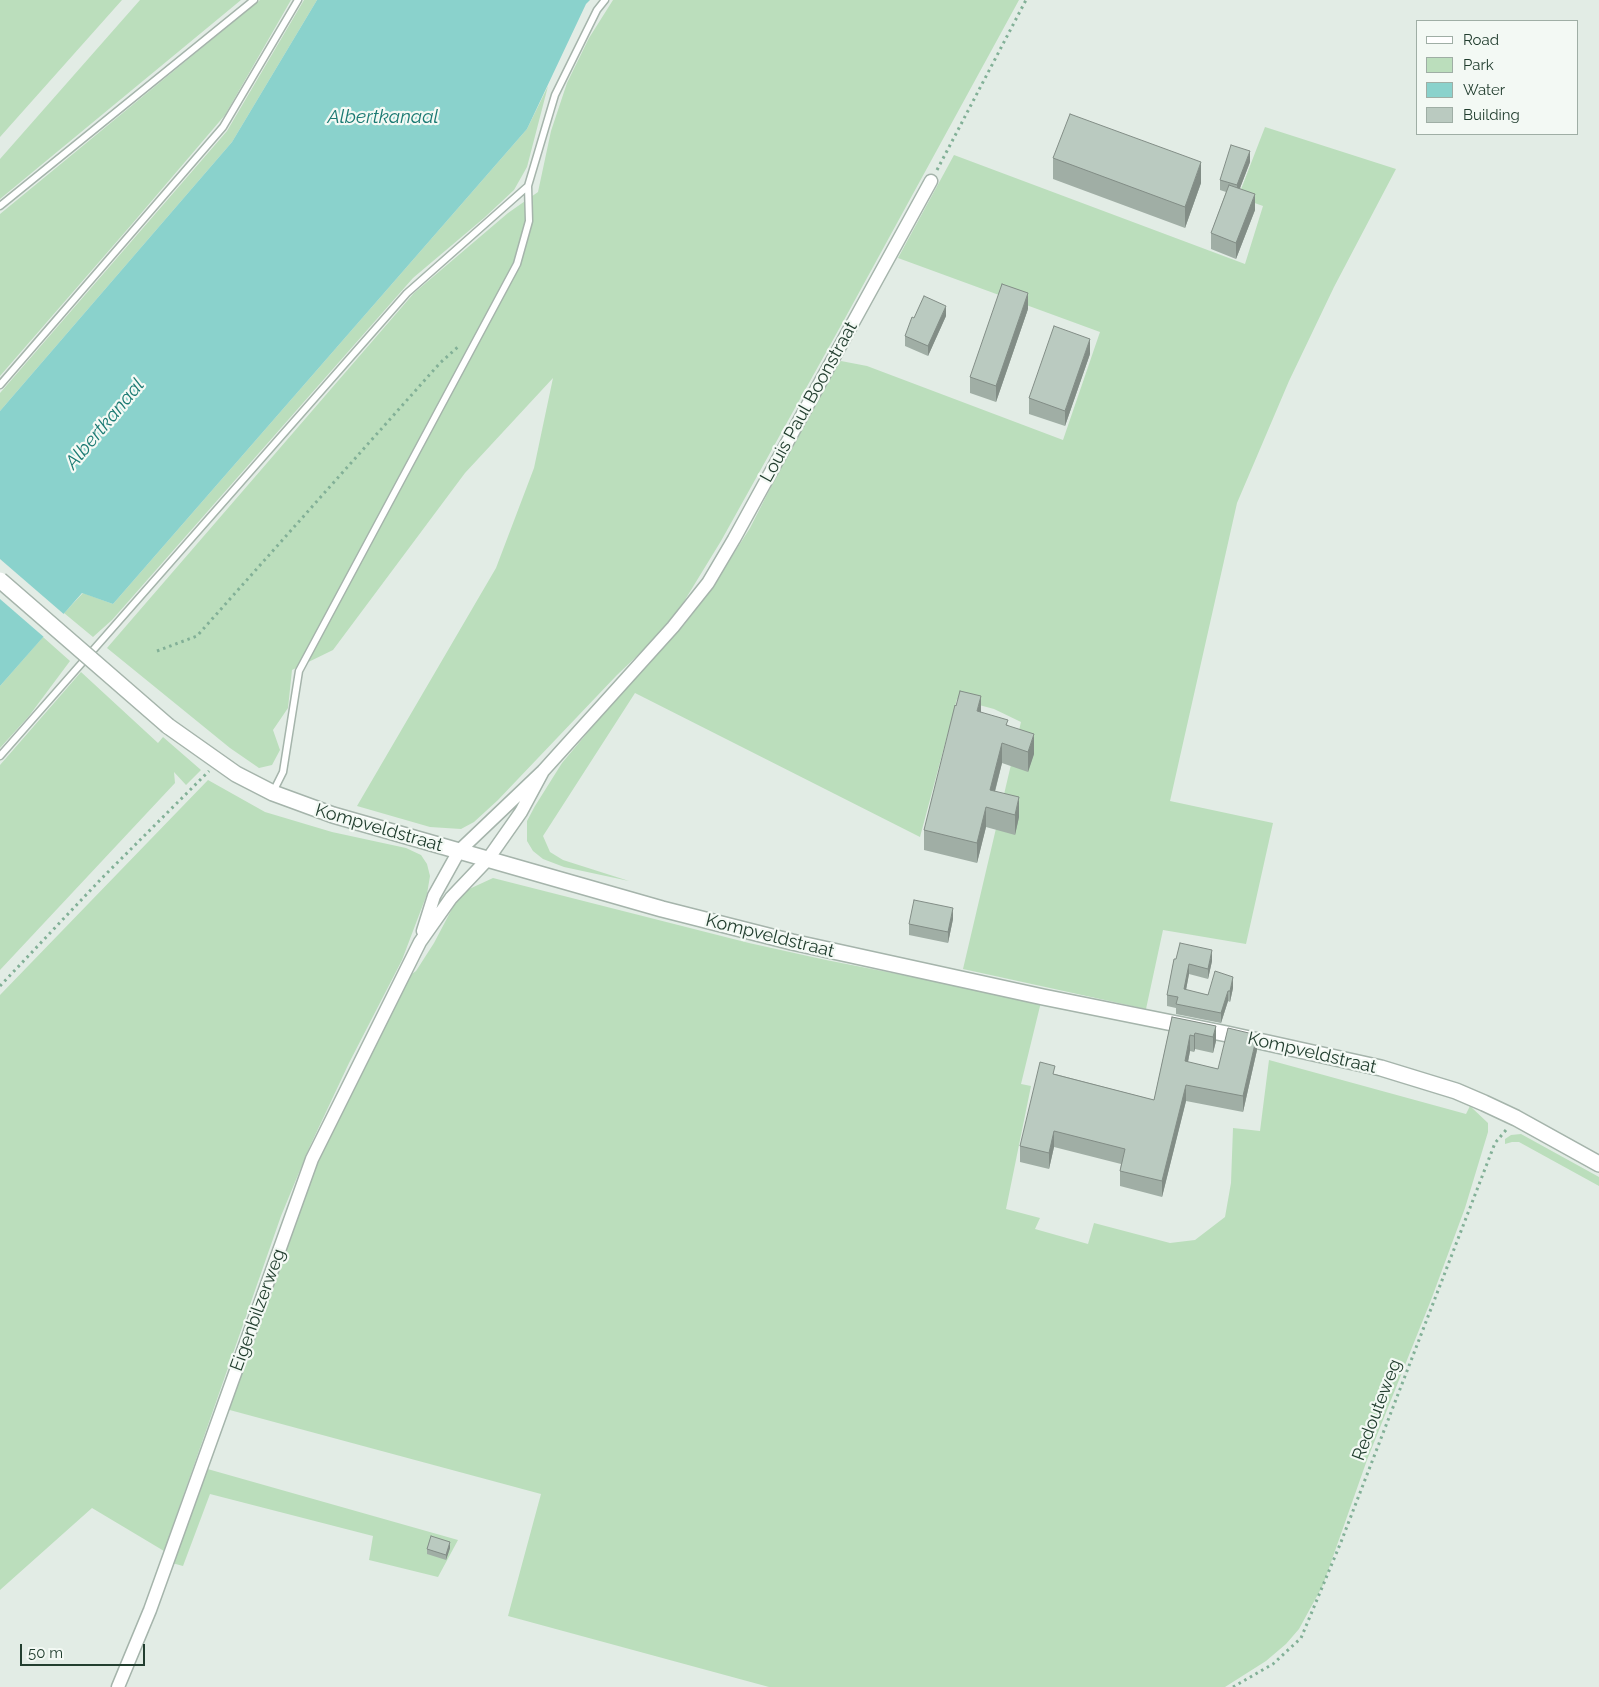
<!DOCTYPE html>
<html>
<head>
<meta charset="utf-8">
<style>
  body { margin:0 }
  #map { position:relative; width:1599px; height:1687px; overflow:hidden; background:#e2ece5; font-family:Raleway,sans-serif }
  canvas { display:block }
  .legend { position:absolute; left:1416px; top:20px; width:162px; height:115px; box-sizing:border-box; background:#f3f9f4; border:1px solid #9faea5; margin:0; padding:6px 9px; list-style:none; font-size:15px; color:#223e2f }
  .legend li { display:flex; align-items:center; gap:10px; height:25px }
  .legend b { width:25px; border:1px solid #9faea5 }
  .scale { position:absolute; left:20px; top:1644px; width:125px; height:22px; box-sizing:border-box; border:2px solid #223e2f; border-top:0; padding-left:6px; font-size:15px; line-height:18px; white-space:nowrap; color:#223e2f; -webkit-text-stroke:4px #f3f9f4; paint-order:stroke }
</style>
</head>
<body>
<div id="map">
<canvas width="1599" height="1687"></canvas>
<ul class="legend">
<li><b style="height:6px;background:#fff"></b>Road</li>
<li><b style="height:14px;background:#bbdebc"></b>Park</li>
<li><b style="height:14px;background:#8ad2cc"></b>Water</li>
<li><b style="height:14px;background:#bacac0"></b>Building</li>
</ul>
<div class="scale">50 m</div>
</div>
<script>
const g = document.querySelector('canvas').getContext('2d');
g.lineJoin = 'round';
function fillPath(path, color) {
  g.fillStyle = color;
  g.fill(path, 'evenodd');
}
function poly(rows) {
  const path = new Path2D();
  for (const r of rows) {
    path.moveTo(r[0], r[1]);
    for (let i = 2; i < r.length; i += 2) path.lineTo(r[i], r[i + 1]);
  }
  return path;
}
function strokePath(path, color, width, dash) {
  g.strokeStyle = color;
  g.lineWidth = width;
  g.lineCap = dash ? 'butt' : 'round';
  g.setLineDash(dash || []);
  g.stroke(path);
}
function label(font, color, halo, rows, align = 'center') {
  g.font = font + ' Raleway,sans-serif';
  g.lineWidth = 4.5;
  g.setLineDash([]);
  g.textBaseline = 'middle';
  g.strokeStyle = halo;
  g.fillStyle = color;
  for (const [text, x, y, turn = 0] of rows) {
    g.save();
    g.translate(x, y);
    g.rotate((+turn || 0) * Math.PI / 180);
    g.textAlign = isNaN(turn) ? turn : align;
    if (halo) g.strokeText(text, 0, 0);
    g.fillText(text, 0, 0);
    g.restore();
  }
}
fillPath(poly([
  [0,0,122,0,0,137],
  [140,0,241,0,0,199,0,159],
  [260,0,291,0,225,115,132,224,0,376,0,214],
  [304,0,317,0,232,142,0,411,0,393,227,131],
  [613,0,1019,0,844,320,721,541,680,608,663,631,617,675,498,800,474,822,461,829,430,827,357,806,496,568,534,468,553,378,465,473,333,650,292,670,288,708,273,730,280,750,272,765,259,768,230,748,107,648,414,293,508,213,538,192,551,131,567,83,589,38],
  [548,86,527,167,514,190,484,218,413,278,112,620,93,637,64,613,83,593,113,604,527,129],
  [1265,127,1396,169,1334,287,1289,381,1237,503,1170,801,1273,823,1246,944,1163,930,1146,1009,963,969,1021,722,994,709,957,699,920,837,635,693,543,836,550,852,563,860,629,881,564,867,543,859,533,851,527,841,527,821,535,806,562,763,625,688,684,625,708,594,750,528,831,369,841,361,867,366,1063,440,1100,332,898,258,954,155,1245,264,1263,206,1238,197],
  [43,637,70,661,29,716,0,748,0,686],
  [81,672,158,743,163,737,201,770,186,785,174,772,175,783,0,970,0,765],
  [208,780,265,812,332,832,406,848,421,855,427,864,430,876,427,894,402,960,349,1063,310,1146,281,1216,164,1551,92,1508,0,1590,0,995],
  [493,878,749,943,826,960,1041,1002,1021,1084,1031,1086,1006,1209,1040,1218,1035,1229,1088,1244,1094,1223,1170,1243,1195,1240,1225,1217,1231,1183,1233,1128,1260,1131,1269,1060,1466,1114,1470,1106,1488,1123,1488,1132,1465,1208,1431,1300,1367,1460,1323,1585,1299,1629,1286,1644,1266,1661,1225,1687,769,1687,508,1616,541,1494,226,1409,318,1159,406,978,416,971,434,943,454,905,467,890],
  [1521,1134,1599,1177,1599,1186,1519,1142,1512,1142,1505,1144,1505,1139,1511,1135],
  [204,1468,458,1540,438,1577,369,1560,373,1536,210,1494,183,1566,172,1563]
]), '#bbdebc');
fillPath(poly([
  [317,0,590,0,586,4,527,129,113,604,82,593,0,686,0,411,232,142]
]), '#8ad2cc');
fillPath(poly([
  [0,559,66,616,45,638,0,599]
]), '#e2ece5');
const service = poly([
  [0,206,254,0],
  [0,385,223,127,298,0],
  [0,756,407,293,528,186],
  [273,792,283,772,299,671,517,264,529,221,528,186,555,95,597,10,605,0]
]);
const minor = poly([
  [423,931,434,896,459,851,543,771,673,627,708,583,734,539,931,181],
  [118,1687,150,1610,312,1159,420,942,451,898,488,859,521,812,543,771]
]);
const tertiary = poly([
  [168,726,236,774,273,793,333,815,662,909,792,942,1043,997,1227,1034,1381,1068,1456,1091,1484,1103,1516,1118,1599,1164]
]);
strokePath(service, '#a5b4ab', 9);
strokePath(minor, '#a5b4ab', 15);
strokePath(tertiary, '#a5b4ab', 18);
strokePath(poly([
  [937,170,1026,0],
  [157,651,197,636,440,363,460,345],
  [0,986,102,878,209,771],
  [1233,1687,1273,1664,1301,1638,1341,1542,1495,1143,1506,1130]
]), '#82b097', 3, [2.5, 4]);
strokePath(service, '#fff', 6);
strokePath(minor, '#fff', 12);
strokePath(tertiary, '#fff', 15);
const tertiaryBridge = poly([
  [0,580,168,726]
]);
strokePath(tertiaryBridge, '#a5b4ab', 18, []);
strokePath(tertiaryBridge, '#fff', 15);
fillPath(poly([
  [1053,158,1201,183,1185,228,1053,179],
  [1250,162,1240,188,1255,210,1236,259,1211,249,1211,233,1226,192,1220,190,1220,180],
  [1028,309,996,402,970,393,970,377],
  [946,316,928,356,905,346,905,336,914,318],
  [1090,354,1065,426,1029,414,1029,398],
  [981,713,1008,725,1034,754,1028,772,1002,763,995,792,1019,817,1015,835,986,827,977,863,924,850,924,830],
  [953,919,948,943,909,935,909,924],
  [1174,959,1212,961,1208,979,1189,974,1186,990,1208,995,1233,988,1230,1002,1228,1001,1221,1023,1176,1014,1176,1008,1167,1006,1167,995],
  [1172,1017,1216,1026,1216,1041,1213,1053,1195,1049,1194,1052,1190,1051,1188,1062,1218,1069,1257,1050,1243,1112,1186,1101,1162,1197,1120,1186,1120,1171,1121,1164,1054,1147,1049,1169,1020,1162,1020,1146,1055,1074,1154,1100],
  [450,1548,446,1560,427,1554,427,1549]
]), '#a0aea5');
fillPath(poly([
  [1250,151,1250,162,1237,196,1237,185],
  [1201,162,1201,183,1185,228,1185,207],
  [1255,194,1255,210,1236,259,1236,243],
  [1028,293,1028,309,996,402,996,386],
  [946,306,946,316,928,356,928,346],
  [1090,339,1090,354,1065,426,1065,411],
  [981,696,981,716,977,711],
  [1034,734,1034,754,1028,772,1028,752],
  [1002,743,1002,763,990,810,990,790],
  [1019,797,1019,817,1015,835,1015,815],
  [986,807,986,827,977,863,977,843],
  [953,908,953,919,948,943,948,932],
  [1212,950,1212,961,1208,979,1208,969],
  [1189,964,1189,974,1184,1000,1184,989],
  [1233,977,1233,988,1230,1002,1230,991],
  [1228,991,1228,1001,1221,1023,1221,1013],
  [1216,1026,1216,1041,1213,1053,1213,1037],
  [1195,1033,1195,1049,1194,1052,1194,1036],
  [1190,1035,1190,1051,1185,1077,1185,1061],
  [1257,1035,1257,1050,1243,1112,1243,1096],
  [1186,1085,1186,1101,1162,1197,1162,1181],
  [1054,1131,1054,1147,1049,1169,1049,1153],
  [450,1542,450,1548,446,1560,446,1555]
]), '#828d86');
const building = poly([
  [1070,114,1201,162,1185,207,1053,158,1070,114],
  [1231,145,1250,151,1237,185,1220,180,1231,145],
  [1229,185,1255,194,1236,243,1211,233,1229,185],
  [1002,284,1028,293,996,386,970,377,1002,284],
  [924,296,946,306,928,346,905,336,912,317,914,318,924,296],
  [1054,326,1090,339,1065,411,1029,398,1054,326],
  [960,691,981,696,977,711,1008,720,1006,725,1034,734,1028,752,1002,743,990,790,1019,797,1015,815,986,807,977,843,924,830,955,705,956,706,960,691],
  [914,900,953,908,948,932,909,924,914,900],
  [1180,943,1212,950,1208,969,1189,964,1184,989,1208,995,1215,971,1233,977,1230,991,1228,991,1221,1013,1176,1004,1178,997,1167,995,1174,959,1176,959,1180,943],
  [1172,1017,1216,1026,1213,1037,1195,1033,1194,1036,1190,1035,1185,1061,1218,1069,1228,1028,1257,1035,1243,1096,1186,1085,1162,1181,1120,1171,1125,1149,1054,1131,1049,1153,1020,1146,1040,1062,1055,1066,1053,1074,1154,1100,1172,1017],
  [431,1536,450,1542,446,1555,427,1549,431,1536]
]);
fillPath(building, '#bacac0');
strokePath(building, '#828d86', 1);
label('18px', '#223e2f', '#f3f9f4', [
  ["Louis Paul Boonstraat",809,402,-61],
  ["Kompveldstraat",379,828,16],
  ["Kompveldstraat",770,936,14],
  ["Kompveldstraat",1312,1053,13],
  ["Eigenbilzerweg",258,1310,-70],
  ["Redouteweg",1377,1410,-69]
]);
label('italic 19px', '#1b7a73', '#f3f9f4', [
  ["Albertkanaal",383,117],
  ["Albertkanaal",105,424,-50]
]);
</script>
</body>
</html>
